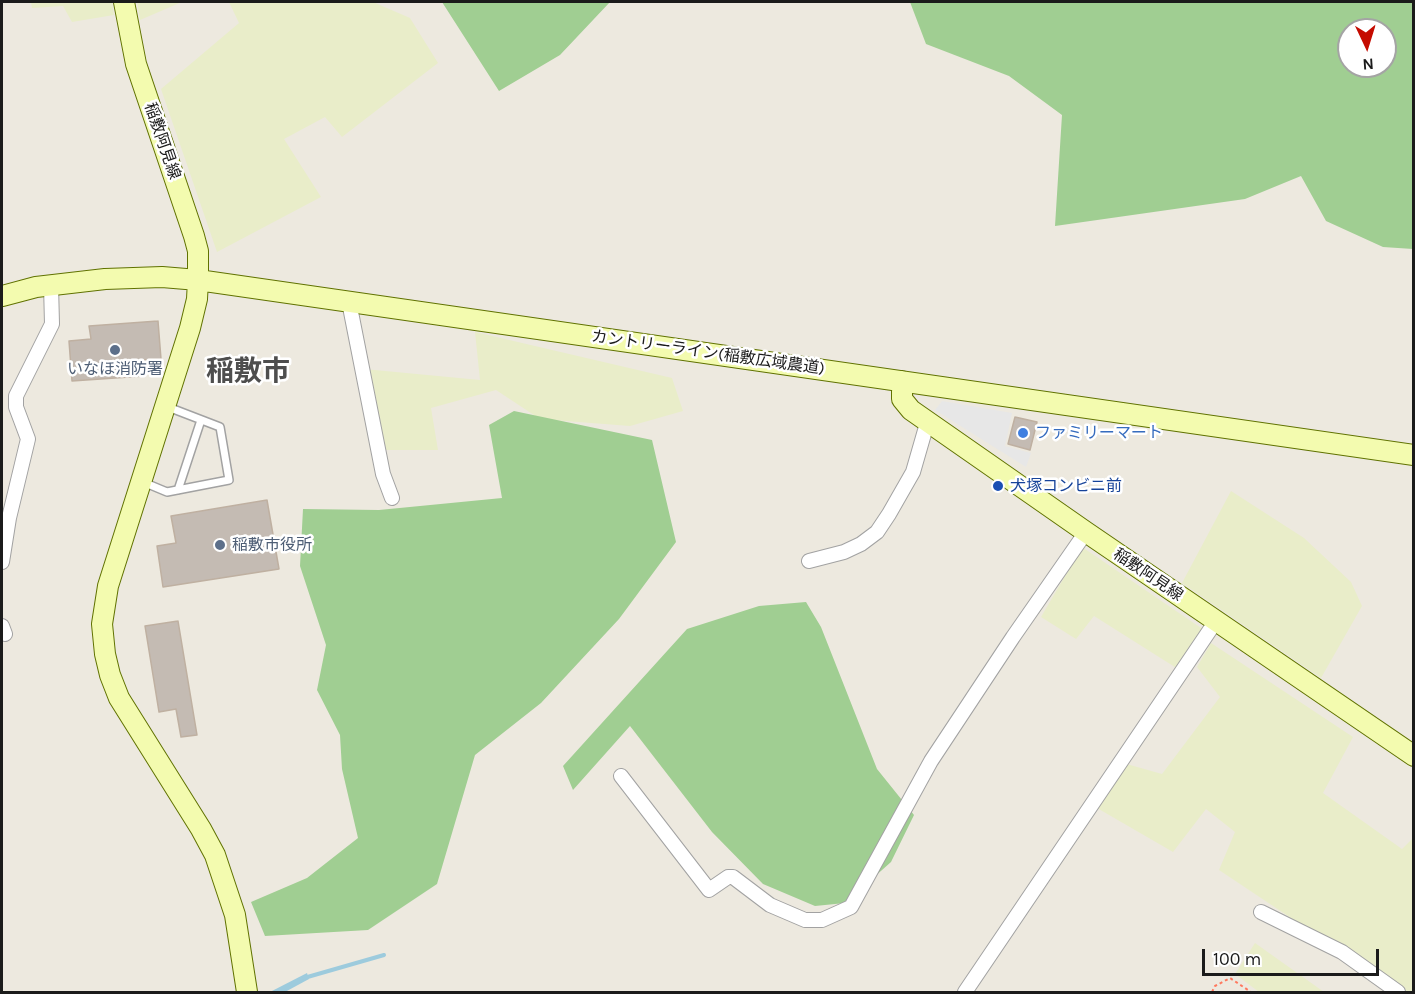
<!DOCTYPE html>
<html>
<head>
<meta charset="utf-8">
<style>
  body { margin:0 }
  #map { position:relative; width:1415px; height:994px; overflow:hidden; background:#ede9df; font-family:Karla,sans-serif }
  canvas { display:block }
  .frame { position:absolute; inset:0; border:3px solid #1b1b1b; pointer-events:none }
  .north { position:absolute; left:1337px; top:18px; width:60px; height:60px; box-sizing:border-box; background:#fff; border:2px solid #a4a4a4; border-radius:50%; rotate:176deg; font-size:16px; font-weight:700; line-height:24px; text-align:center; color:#1b1b1b }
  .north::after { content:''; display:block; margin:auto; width:21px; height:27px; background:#c50b00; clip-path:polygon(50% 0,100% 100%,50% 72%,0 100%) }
  .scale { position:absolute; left:1202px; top:949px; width:177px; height:27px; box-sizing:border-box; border:3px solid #1b1b1b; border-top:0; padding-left:8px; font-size:18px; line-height:21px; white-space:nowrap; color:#1b1b1b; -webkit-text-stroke:4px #fff; paint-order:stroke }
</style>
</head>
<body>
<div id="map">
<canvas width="1415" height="994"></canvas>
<div class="frame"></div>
<div class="north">N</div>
<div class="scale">100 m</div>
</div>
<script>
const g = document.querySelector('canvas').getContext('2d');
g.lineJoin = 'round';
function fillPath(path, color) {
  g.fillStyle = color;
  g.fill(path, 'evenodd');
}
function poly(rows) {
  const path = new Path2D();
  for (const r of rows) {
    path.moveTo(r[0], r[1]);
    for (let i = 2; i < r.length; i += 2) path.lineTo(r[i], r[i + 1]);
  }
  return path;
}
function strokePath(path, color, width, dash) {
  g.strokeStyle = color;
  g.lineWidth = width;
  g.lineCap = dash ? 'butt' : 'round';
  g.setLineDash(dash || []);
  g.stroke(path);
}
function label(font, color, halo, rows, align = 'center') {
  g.font = font + ' Karla,"Noto Sans JP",sans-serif';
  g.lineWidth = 5;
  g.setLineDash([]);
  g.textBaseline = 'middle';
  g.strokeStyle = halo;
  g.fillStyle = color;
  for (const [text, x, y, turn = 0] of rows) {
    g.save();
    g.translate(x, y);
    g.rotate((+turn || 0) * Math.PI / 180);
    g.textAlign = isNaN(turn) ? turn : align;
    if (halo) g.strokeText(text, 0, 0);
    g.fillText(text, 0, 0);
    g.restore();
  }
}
fillPath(poly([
  [31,2,112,2,114,15,72,22,63,6,32,8],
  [137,2,182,2,140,20],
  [229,2,373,2,410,18,438,63,342,137,325,117,284,139,321,197,217,252,161,89,239,23],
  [475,332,672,378,683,411,630,426,540,419,496,390,431,408,438,450,385,450,364,369,480,380],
  [1231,491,1304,538,1351,582,1362,606,1321,678,1182,583],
  [1082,547,1204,630,1178,669,1094,616,1076,639,1041,617],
  [1211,643,1353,737,1323,793,1402,849,1413,838,1413,992,1408,992,1342,952,1219,870,1235,832,1206,809,1173,852,1097,808,1123,763,1162,774,1220,697,1197,667],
  [1255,943,1324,992,1259,992,1235,974]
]), '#e9edc9');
fillPath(poly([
  [442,2,610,2,560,55,499,91],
  [910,2,1413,2,1413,249,1383,247,1326,221,1301,176,1245,199,1055,226,1062,115,1009,76,926,44],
  [1349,30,1385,30,1385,66,1349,66],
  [514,411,652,440,676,542,619,619,541,703,475,755,437,884,368,930,265,936,251,902,307,878,358,838,342,769,340,735,317,690,326,645,300,566,303,509,379,510,502,498,489,425],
  [806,602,821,627,877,769,914,815,891,862,845,903,815,906,763,884,712,832,630,726,573,790,563,766,687,629,759,606]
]), '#a0ce92');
fillPath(poly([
  [942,401,1012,413,1005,446,1031,453,1026,467,935,410]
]), '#e7e7e7');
fillPath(poly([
  [307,973,309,979,285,992,270,992]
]), '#9dcbdd');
strokePath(poly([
  [304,978,384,955]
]), '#9dcbdd', 4);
const building = poly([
  [158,321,161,359,142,360,144,376,72,381,69,341,91,339,89,326,158,321],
  [1015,417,1037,422,1030,450,1008,444,1015,417],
  [267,500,279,569,163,587,157,546,176,543,171,516,267,500],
  [178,621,197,735,181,737,176,709,159,712,145,626,178,621]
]);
fillPath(building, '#c4bbb3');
strokePath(building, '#bfb0a1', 1.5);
const lane = poly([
  [143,482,167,492,229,480,220,427,168,407],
  [178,490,201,420]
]);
const street = poly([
  [349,302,383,474,392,498],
  [809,561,844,552,861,544,877,532,889,514,913,472,928,420],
  [2,562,9,518,28,439,16,407,16,396,52,324,51,285],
  [2,626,5,634],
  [621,776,709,890,728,877,733,877,770,905,805,920,822,920,851,907,931,761,1013,637,1086,532],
  [1261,912,1342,952,1398,992],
  [965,992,1216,621]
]);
const secondary = poly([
  [124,2,136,64,194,236,198,251,198,280,197,299,190,328,108,586,102,624,105,654,110,675,119,698,201,829,215,855,235,915,247,992],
  [2,296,36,287,105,279,162,277,198,280,1414,455],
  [902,381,902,399,911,410,1086,532,1414,756]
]);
strokePath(lane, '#a2a2a2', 10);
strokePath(street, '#a2a2a2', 16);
strokePath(secondary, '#607201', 22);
strokePath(poly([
  [1212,992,1215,986,1230,978,1251,992]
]), '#ff785e', 2, [3, 3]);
strokePath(lane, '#fff', 7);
strokePath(street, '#fff', 14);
strokePath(secondary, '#f3fbaf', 20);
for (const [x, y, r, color] of [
  [115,350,6,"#5c6f8a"],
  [1023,433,6,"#3f7fe0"],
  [998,486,6,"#1a4fb4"],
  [220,545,6,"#5c6f8a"]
]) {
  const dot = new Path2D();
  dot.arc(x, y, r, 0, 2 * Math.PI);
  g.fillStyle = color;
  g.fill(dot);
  strokePath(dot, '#fff', 2);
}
label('16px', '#1b1b1b', '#fff', [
  ["稲敷阿見線",162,141,71],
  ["カントリーライン(稲敷広域農道)",708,353,8],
  ["稲敷阿見線",1148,575,34]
]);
label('16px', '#4e5e75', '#fff', [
  ["いなほ消防署",115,369],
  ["稲敷市役所",232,545,"left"]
]);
label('16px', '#366cbe', '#fff', [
  ["ファミリーマート",1035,433]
], 'left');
label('16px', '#164399', '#fff', [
  ["犬塚コンビニ前",1010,486]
], 'left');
label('bold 28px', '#4e4e4e', '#fff', [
  ["稲敷市",248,372]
]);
</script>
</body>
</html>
